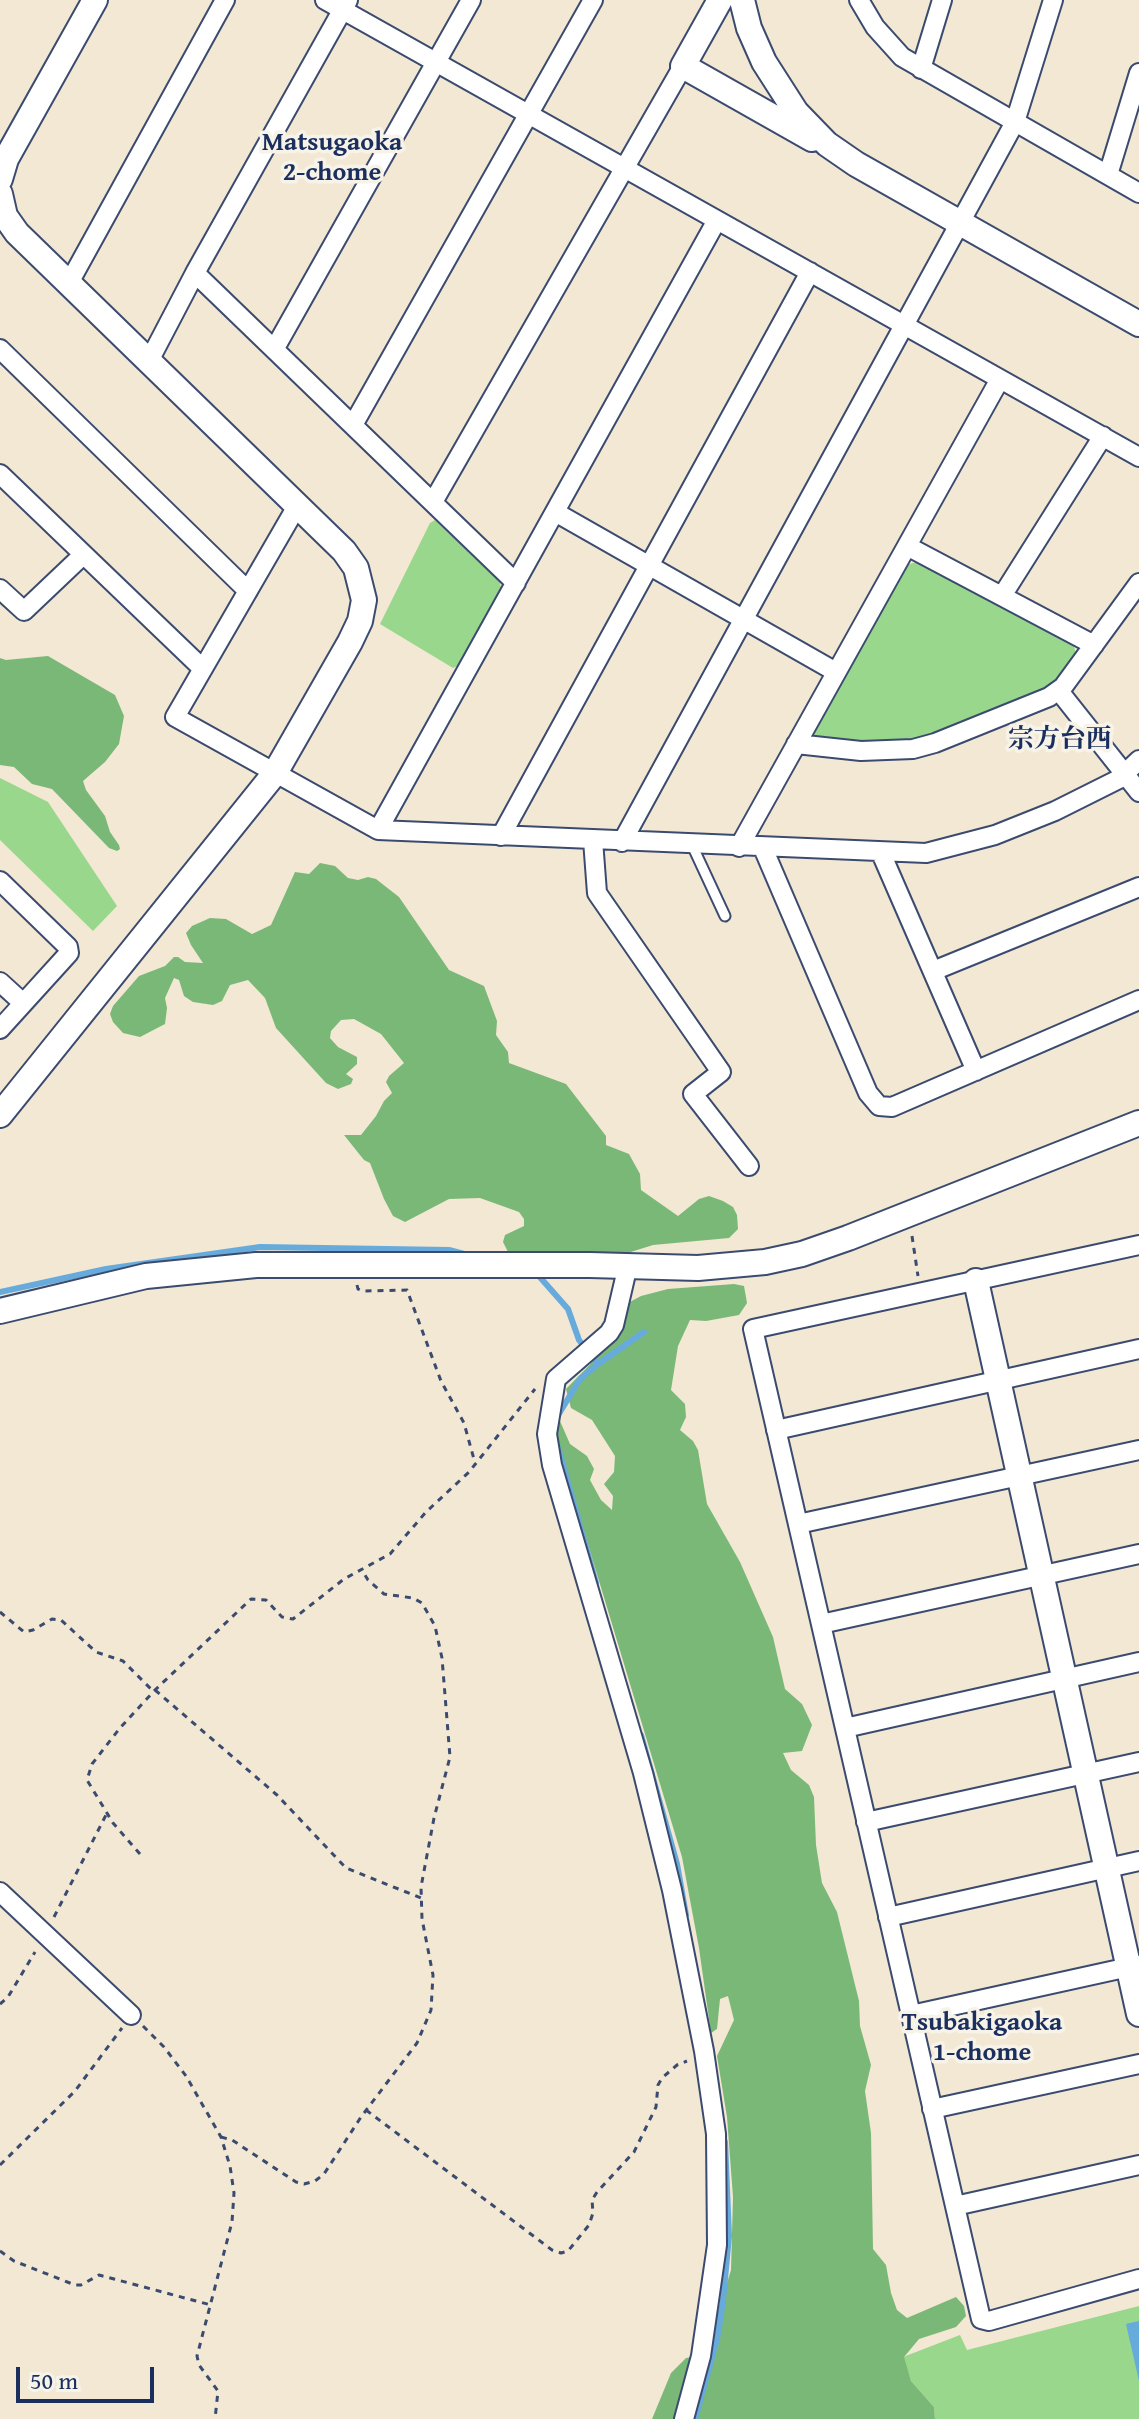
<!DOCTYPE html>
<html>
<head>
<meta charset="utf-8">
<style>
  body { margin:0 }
  #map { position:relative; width:1139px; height:2419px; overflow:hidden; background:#f3e8d3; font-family:"Gentium Book Plus",serif }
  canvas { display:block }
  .scale { position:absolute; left:16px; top:2367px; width:138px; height:36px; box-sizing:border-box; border:4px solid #1b2f5e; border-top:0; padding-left:10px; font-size:24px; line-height:28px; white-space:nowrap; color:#1b2f5e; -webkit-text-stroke:6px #f7f3e8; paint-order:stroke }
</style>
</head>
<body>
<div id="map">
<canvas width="1139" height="2419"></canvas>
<div class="scale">50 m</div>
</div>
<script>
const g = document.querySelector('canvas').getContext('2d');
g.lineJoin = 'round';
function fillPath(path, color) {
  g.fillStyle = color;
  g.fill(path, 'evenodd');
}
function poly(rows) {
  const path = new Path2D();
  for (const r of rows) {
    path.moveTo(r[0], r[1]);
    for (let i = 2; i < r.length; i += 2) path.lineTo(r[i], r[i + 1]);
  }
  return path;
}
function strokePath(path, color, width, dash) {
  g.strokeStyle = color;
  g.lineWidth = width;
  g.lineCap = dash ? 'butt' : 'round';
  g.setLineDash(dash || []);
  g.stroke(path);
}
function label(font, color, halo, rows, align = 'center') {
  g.font = font + ' "Gentium Book Plus","Noto Serif JP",serif';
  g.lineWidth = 7;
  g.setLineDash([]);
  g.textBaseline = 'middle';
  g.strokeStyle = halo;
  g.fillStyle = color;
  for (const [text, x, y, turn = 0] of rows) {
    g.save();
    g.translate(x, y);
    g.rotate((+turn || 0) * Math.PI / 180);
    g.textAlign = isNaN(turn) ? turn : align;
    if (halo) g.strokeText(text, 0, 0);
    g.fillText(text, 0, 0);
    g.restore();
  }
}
fillPath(poly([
  [435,520,500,582,501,591,460,665,453,668,380,624,430,523],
  [917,562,1074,646,1076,654,1058,680,1043,692,909,743,813,741,810,733,906,565],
  [0,778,48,802,117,906,93,931,0,840],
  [1139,2306,1139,2419,935,2419,934,2407,911,2381,903,2357,960,2335,967,2350]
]), '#98d78c');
fillPath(poly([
  [48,656,115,695,124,716,119,744,105,762,83,781,86,790,105,816,110,832,119,845,120,849,117,851,109,848,52,789,32,784,14,767,0,765,0,658,6,660],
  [320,863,335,866,348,878,358,880,368,877,376,879,399,897,449,970,484,986,497,1021,496,1035,508,1052,509,1063,566,1084,606,1136,606,1145,629,1154,640,1174,641,1190,678,1216,699,1199,709,1196,723,1201,733,1207,737,1215,738,1229,729,1238,653,1245,618,1256,566,1256,545,1251,511,1258,503,1242,505,1235,524,1226,524,1219,519,1212,480,1198,449,1199,405,1222,393,1216,384,1199,370,1163,364,1160,344,1135,361,1135,376,1116,384,1101,392,1093,386,1082,389,1076,404,1063,381,1034,354,1019,341,1020,331,1031,330,1038,338,1047,357,1057,357,1064,346,1074,353,1079,351,1084,338,1089,326,1083,276,1028,265,998,248,980,230,985,222,1001,213,1005,193,1002,184,996,179,980,174,978,165,998,167,1008,165,1024,140,1037,123,1033,113,1022,110,1014,113,1006,139,976,165,966,174,957,178,957,185,962,203,963,191,945,186,933,192,926,210,918,226,919,252,934,271,925,295,872,309,874],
  [734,1284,744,1286,747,1303,739,1315,706,1321,690,1320,678,1346,671,1390,685,1404,686,1417,680,1430,693,1441,698,1450,707,1504,740,1562,773,1637,785,1689,802,1704,812,1725,802,1751,783,1753,791,1770,809,1785,814,1797,816,1845,822,1883,837,1912,859,2001,860,2026,871,2065,865,2091,871,2133,873,2249,886,2265,891,2293,897,2310,907,2318,956,2297,964,2306,966,2316,956,2327,919,2339,904,2357,911,2381,934,2407,935,2419,652,2419,671,2373,686,2358,705,2355,731,2270,733,2197,727,2117,717,2056,734,2020,728,1996,720,1999,717,2029,711,2033,699,1948,682,1857,554,1431,555,1420,560,1421,570,1444,587,1456,594,1469,590,1480,601,1500,612,1510,613,1496,604,1484,614,1472,615,1456,592,1420,571,1408,566,1389,613,1341,626,1304,641,1296,668,1289]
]), '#7ab878');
fillPath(poly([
  [1139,2321,1139,2381,1126,2324]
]), '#67aadc');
strokePath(poly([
  [532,1273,538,1275,568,1309,579,1340,598,1364,644,1332],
  [0,1292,106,1269,260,1247,449,1250,468,1255],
  [557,1417,580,1379,598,1364],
  [558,1447,596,1583],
  [641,1735,677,1864,686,1915],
  [695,2419,717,2339,723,2300,729,2236,725,2142]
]), '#67aadc', 6);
const lane = poly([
  [692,845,725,916]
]);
const street = poly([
  [325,0,1139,457],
  [859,0,875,27,902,57,1139,193],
  [921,69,942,0],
  [1108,175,1139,73],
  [195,273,516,583],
  [69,283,225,0],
  [275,348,471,0],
  [0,349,248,591],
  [149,361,195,273,348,0],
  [353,425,593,0],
  [0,474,203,669],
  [433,502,683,66],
  [297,506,175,717,378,830,926,853,995,835,1055,811,1119,779,1139,760],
  [555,512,836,672],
  [907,546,1094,645],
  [0,589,24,611,83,555],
  [1002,596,1103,436],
  [1059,691,1139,792],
  [796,744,861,751,913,749,935,743,1049,697,1063,687,1139,583],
  [378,830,717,220],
  [501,836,810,272],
  [593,840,597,893,721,1072,693,1094,749,1166],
  [622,842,1015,122,1053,0],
  [739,847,1000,379],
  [763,848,868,1093,879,1106,892,1107,1139,1000],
  [881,853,976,1071],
  [0,881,68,947,69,953,0,1029],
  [933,971,1139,887],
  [0,982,23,1003],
  [1139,1245,753,1329,981,2319,989,2321,1139,2279],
  [628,1265,614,1325,609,1333,556,1379,547,1434,552,1465,643,1773,672,1890,704,2051,716,2134,717,2245,701,2356,684,2419],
  [776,1430,1139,1349],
  [798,1524,1139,1450],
  [821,1624,1139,1554],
  [845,1728,1139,1662],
  [866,1822,1139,1762],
  [0,1892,131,2015],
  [888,1917,1139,1861],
  [911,2015,1138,1965],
  [932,2109,1139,2064],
  [955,2206,1139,2165]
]);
const secondary = poly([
  [720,0,683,66,812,139],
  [742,0,749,28,764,62,796,112,827,144,856,164,1139,324],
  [0,179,6,159,95,0],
  [0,194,5,216,17,233,344,551,356,568,364,600,360,621,350,642,275,773,0,1115],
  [976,1281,1139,2014],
  [0,1311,146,1276,256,1265,590,1265,698,1268,765,1262,802,1254,848,1238,1139,1123]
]);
strokePath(lane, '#3b4b70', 13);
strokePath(street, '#3b4b70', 22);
strokePath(secondary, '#3b4b70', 28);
strokePath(poly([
  [912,1236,918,1276],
  [357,1285,358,1289,363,1291,407,1290,441,1381,464,1423,475,1463],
  [0,1612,24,1632,33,1630,52,1619,61,1620,96,1652,123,1661,153,1691],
  [155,1690,277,1795,346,1868,421,1898],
  [140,1854,113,1823,87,1780,92,1764,120,1728,155,1690,251,1599,266,1600,282,1617,293,1619,344,1579,390,1554,426,1512,469,1472,535,1389],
  [54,1917,107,1813],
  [0,2004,8,1997,35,1952],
  [143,2026,164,2047,186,2076,221,2137,230,2166,234,2193,232,2222,197,2356,199,2365,218,2391,215,2419],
  [366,2110,552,2250,561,2253,568,2251,589,2225,593,2213,592,2200,597,2192,634,2152,656,2107,658,2085,662,2078,677,2065,687,2061],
  [221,2137,232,2140,296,2182,304,2184,315,2181,324,2174,361,2117,417,2043,431,2010,433,1975,422,1919,421,1887,434,1818,450,1757,442,1658,435,1626,422,1603,413,1598,384,1594,368,1580,362,1570],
  [0,2165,75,2091,122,2028],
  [0,2251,14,2261,75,2285,81,2285,99,2275,211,2305]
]), '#3b4b70', 3, [6, 6]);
strokePath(lane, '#fff', 9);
strokePath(street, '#fff', 18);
strokePath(secondary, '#fff', 24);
label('bold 26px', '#1b2f5e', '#f7f3e8', [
  ["Matsugaoka",332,143],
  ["2-chome",332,173],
  ["宗方台西",1060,740],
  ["Tsubakigaoka",982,2023],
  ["1-chome",982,2053]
]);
</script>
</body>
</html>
